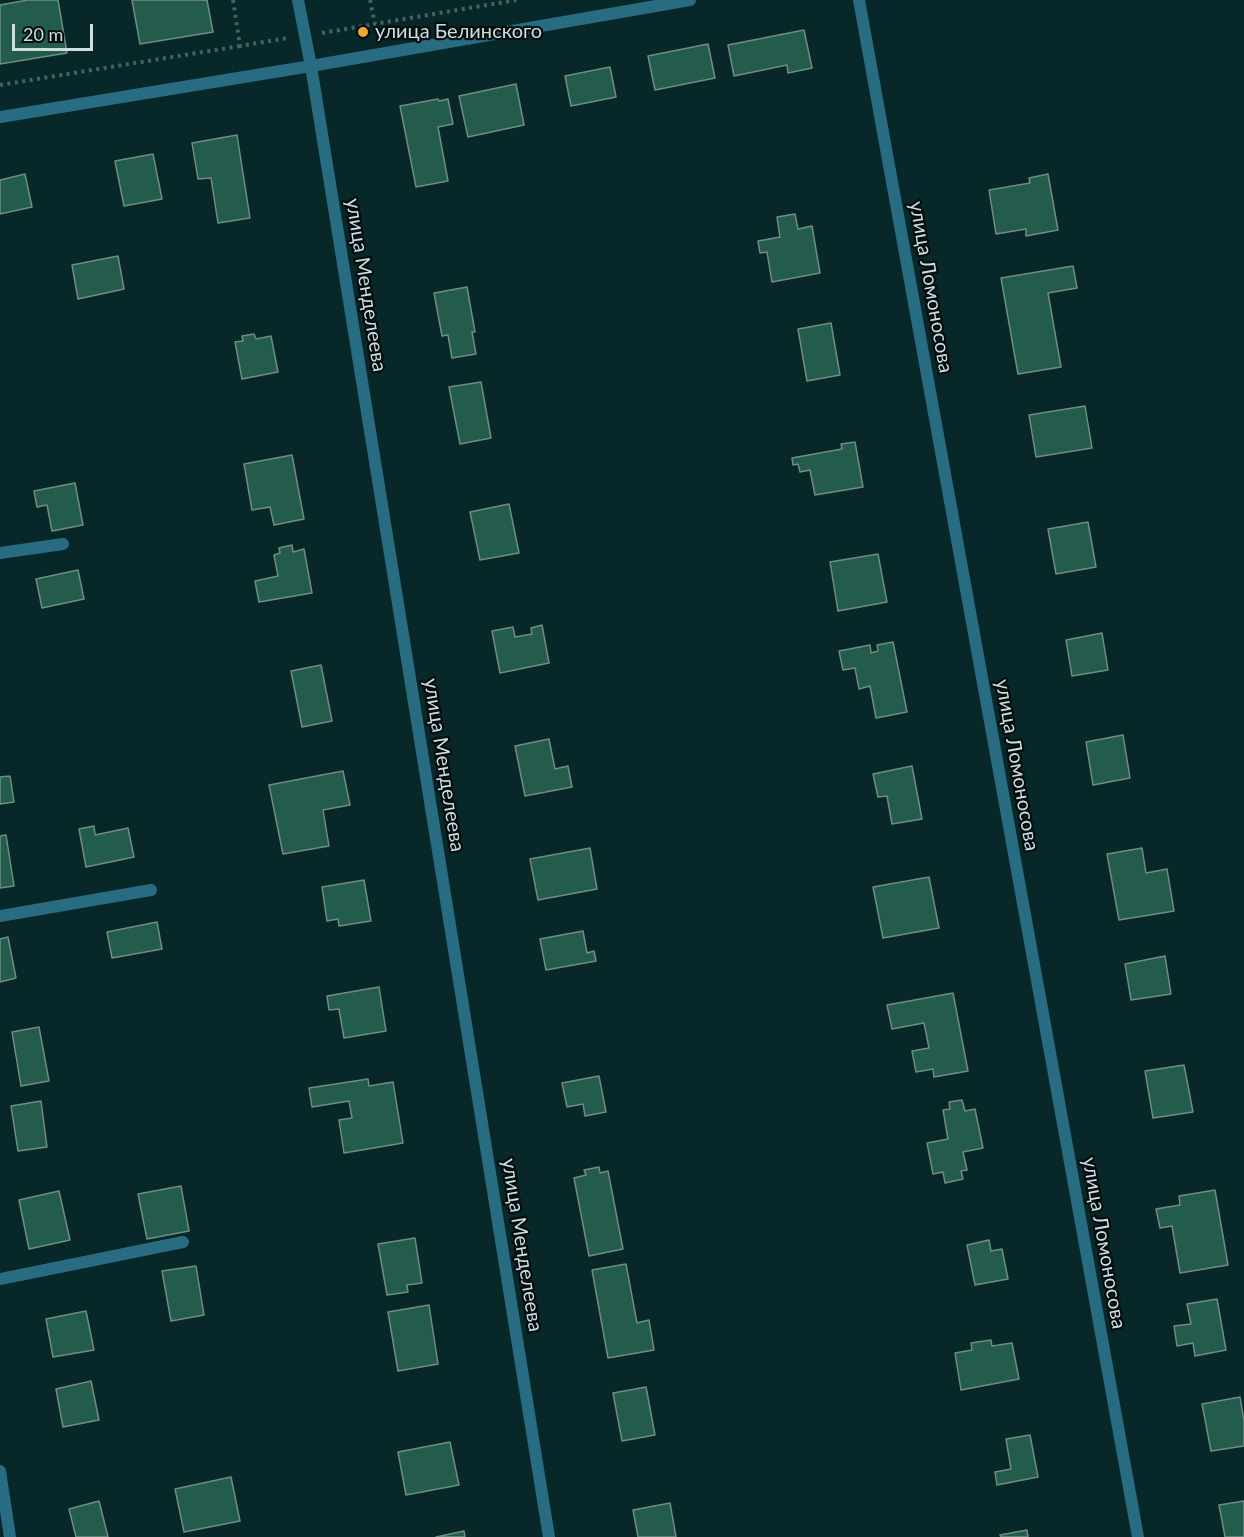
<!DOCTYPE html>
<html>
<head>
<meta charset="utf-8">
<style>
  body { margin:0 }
  #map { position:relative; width:1244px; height:1537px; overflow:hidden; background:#082728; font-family:Lato,sans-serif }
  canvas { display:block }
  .scale { position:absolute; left:12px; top:24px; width:81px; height:27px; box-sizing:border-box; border:3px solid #cededf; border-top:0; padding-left:8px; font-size:18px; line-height:21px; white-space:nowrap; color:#cededf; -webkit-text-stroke:4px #030d0e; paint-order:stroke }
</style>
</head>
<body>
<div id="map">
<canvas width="1244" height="1537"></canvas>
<div class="scale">20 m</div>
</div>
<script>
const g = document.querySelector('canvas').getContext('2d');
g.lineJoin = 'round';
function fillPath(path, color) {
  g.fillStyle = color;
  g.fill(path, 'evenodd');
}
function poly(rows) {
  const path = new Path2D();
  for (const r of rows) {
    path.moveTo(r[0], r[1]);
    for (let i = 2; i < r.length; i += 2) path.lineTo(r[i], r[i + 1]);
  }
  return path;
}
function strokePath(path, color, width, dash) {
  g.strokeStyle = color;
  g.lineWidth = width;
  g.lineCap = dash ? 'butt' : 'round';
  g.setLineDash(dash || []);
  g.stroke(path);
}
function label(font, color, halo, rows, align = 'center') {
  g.font = font + ' Lato,sans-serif';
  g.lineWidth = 4.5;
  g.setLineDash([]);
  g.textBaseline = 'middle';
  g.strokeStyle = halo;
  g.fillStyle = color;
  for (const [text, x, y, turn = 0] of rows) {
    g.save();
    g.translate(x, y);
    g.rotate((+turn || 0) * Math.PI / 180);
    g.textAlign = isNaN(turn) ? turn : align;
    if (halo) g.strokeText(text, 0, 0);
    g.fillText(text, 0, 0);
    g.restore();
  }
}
const building = poly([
  [28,0,58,0,67,53,0,64,0,5,28,0],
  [132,0,207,0,213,32,140,44,132,0],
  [804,30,812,68,788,73,787,65,734,76,728,45,804,30],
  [708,44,715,78,655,90,648,56,708,44],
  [610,67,616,97,571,106,565,76,610,67],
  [516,84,524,125,468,137,459,96,516,84],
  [438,99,439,101,448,99,453,124,438,127,448,181,416,187,400,106,438,99],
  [237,135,250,218,218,223,211,178,198,179,192,143,237,135],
  [153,154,162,199,124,206,115,161,153,154],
  [25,174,32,207,0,214,0,180,25,174],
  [1048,174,1058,230,1026,236,1026,229,996,234,989,190,1030,183,1029,178,1048,174],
  [795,214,798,229,812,226,820,273,772,282,767,252,760,253,758,241,780,237,777,217,795,214],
  [118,256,124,289,78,299,72,265,118,256],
  [1073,266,1077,288,1048,293,1061,367,1018,374,1001,278,1073,266],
  [467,287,475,332,472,332,476,354,452,358,448,335,442,336,434,293,467,287],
  [831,323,840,375,807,381,798,329,831,323],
  [254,334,256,339,271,336,278,372,242,379,235,342,243,341,242,336,254,334],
  [481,382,491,438,460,444,449,387,481,382],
  [1085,406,1092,448,1036,457,1029,415,1085,406],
  [855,442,863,487,815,495,810,470,800,472,798,464,793,465,792,458,842,449,841,444,855,442],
  [292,455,304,519,274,525,270,507,252,510,244,464,292,455],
  [75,483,83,525,52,531,47,505,37,507,34,491,75,483],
  [509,504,519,553,480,560,470,512,509,504],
  [1088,522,1096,567,1056,574,1048,529,1088,522],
  [292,545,293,552,304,549,312,593,259,602,255,581,278,576,274,555,280,553,279,548,292,545],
  [878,554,887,602,838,611,830,562,878,554],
  [78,570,84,599,42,608,36,579,78,570],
  [542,625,549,663,500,673,492,631,513,627,515,637,532,634,531,628,542,625],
  [1102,633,1108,670,1072,676,1066,640,1102,633],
  [893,642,907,712,876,718,870,686,859,689,855,668,843,670,839,651,870,645,871,653,878,651,877,645,893,642],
  [321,665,332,721,302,727,291,671,321,665],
  [1123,735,1130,778,1093,785,1086,742,1123,735],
  [549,739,555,769,568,766,572,787,525,796,515,746,549,739],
  [912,766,922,819,892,824,887,796,878,797,873,774,912,766],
  [343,771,350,805,323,810,329,846,283,854,269,785,343,771],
  [10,776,14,802,0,804,0,777,10,776],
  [94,826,95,835,128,828,134,857,86,867,79,829,94,826],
  [6,835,14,886,0,888,0,836,6,835],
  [590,848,597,889,538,900,530,859,590,848],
  [1142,848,1146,873,1167,869,1174,911,1119,920,1107,854,1142,848],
  [929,877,939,928,883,938,873,887,929,877],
  [364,880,371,921,339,926,338,919,327,921,322,887,364,880],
  [157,922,162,949,112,958,107,932,157,922],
  [583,931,587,953,594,951,596,961,546,970,540,939,583,931],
  [8,937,16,978,0,982,0,939,8,937],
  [1165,956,1171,994,1131,1000,1125,964,1165,956],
  [379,987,386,1031,344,1038,339,1009,329,1010,327,996,379,987],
  [953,993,968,1071,934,1077,933,1069,916,1072,912,1051,929,1048,924,1023,892,1029,887,1005,953,993],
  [39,1027,49,1081,21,1086,12,1032,39,1027],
  [1184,1065,1193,1112,1153,1118,1145,1071,1184,1065],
  [599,1076,606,1112,585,1116,583,1104,567,1107,562,1083,599,1076],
  [368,1079,369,1086,393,1082,403,1143,344,1153,339,1120,352,1118,349,1101,312,1107,309,1088,368,1079],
  [962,1100,965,1111,975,1109,983,1148,963,1152,967,1170,961,1171,963,1179,945,1183,943,1172,933,1174,927,1143,948,1139,943,1110,950,1109,949,1102,962,1100],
  [41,1101,47,1147,18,1151,11,1106,41,1101],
  [599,1167,600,1173,608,1171,623,1249,589,1256,574,1178,586,1175,584,1170,599,1167],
  [181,1186,189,1231,147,1239,138,1194,181,1186],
  [1215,1190,1228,1265,1180,1273,1172,1226,1160,1228,1156,1209,1180,1205,1179,1196,1215,1190],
  [59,1191,70,1240,29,1249,19,1200,59,1191],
  [415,1238,422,1283,407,1285,408,1292,387,1295,378,1244,415,1238],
  [989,1240,991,1251,1002,1249,1008,1279,975,1285,967,1245,989,1240],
  [626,1264,637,1323,649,1320,654,1350,608,1358,592,1270,626,1264],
  [196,1266,204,1315,171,1321,162,1271,196,1266],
  [1217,1299,1226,1350,1195,1356,1193,1343,1177,1346,1174,1326,1191,1324,1187,1304,1217,1299],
  [429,1305,438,1364,398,1371,388,1312,429,1305],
  [86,1311,94,1350,53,1357,46,1319,86,1311],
  [991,1340,992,1346,1012,1343,1019,1379,961,1390,955,1353,972,1350,971,1343,991,1340],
  [91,1381,99,1420,63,1427,56,1389,91,1381],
  [646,1387,655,1435,622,1441,613,1393,646,1387],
  [1240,1397,1244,1421,1244,1446,1211,1451,1202,1404,1240,1397],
  [1030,1435,1038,1477,997,1485,995,1472,1011,1469,1006,1439,1030,1435],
  [450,1442,459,1485,406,1495,398,1452,450,1442],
  [231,1477,240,1521,184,1532,175,1489,231,1477],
  [99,1501,108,1537,76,1537,69,1509,99,1501],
  [1244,1501,1244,1537,1225,1537,1219,1505,1244,1501],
  [670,1503,676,1537,638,1537,633,1510,670,1503],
  [1027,1530,1028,1537,1001,1537,1000,1535,1027,1530],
  [464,1531,465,1537,436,1537,464,1531]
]);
fillPath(building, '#235b4d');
strokePath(building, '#708d84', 1.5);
strokePath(poly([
  [233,0,240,46,288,38],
  [370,0,375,24,517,0],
  [322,33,375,24],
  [0,85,240,46]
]), '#476263', 4, [3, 4.5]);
strokePath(poly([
  [0,553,63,544],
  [0,916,151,890],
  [0,1279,183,1242]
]), '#286c81', 12);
strokePath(poly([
  [298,0,311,66,549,1537],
  [859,0,1138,1537],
  [0,117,311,66,690,0],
  [0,1471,10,1537]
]), '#286c81', 12);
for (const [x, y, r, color] of [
  [363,32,6,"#eaaa39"]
]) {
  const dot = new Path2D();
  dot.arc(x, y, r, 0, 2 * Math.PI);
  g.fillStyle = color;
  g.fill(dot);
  strokePath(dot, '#030d0e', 2);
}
label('20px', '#cededf', '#030d0e', [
  ["улица Белинского",375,32]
], 'left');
label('20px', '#cededf', '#030d0e', [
  ["улица Менделеева",366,285,81],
  ["улица Ломоносова",931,287,80],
  ["улица Менделеева",444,765,81],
  ["улица Ломоносова",1017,765,80],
  ["улица Ломоносова",1104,1243,80],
  ["улица Менделеева",522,1245,81]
]);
</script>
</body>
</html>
